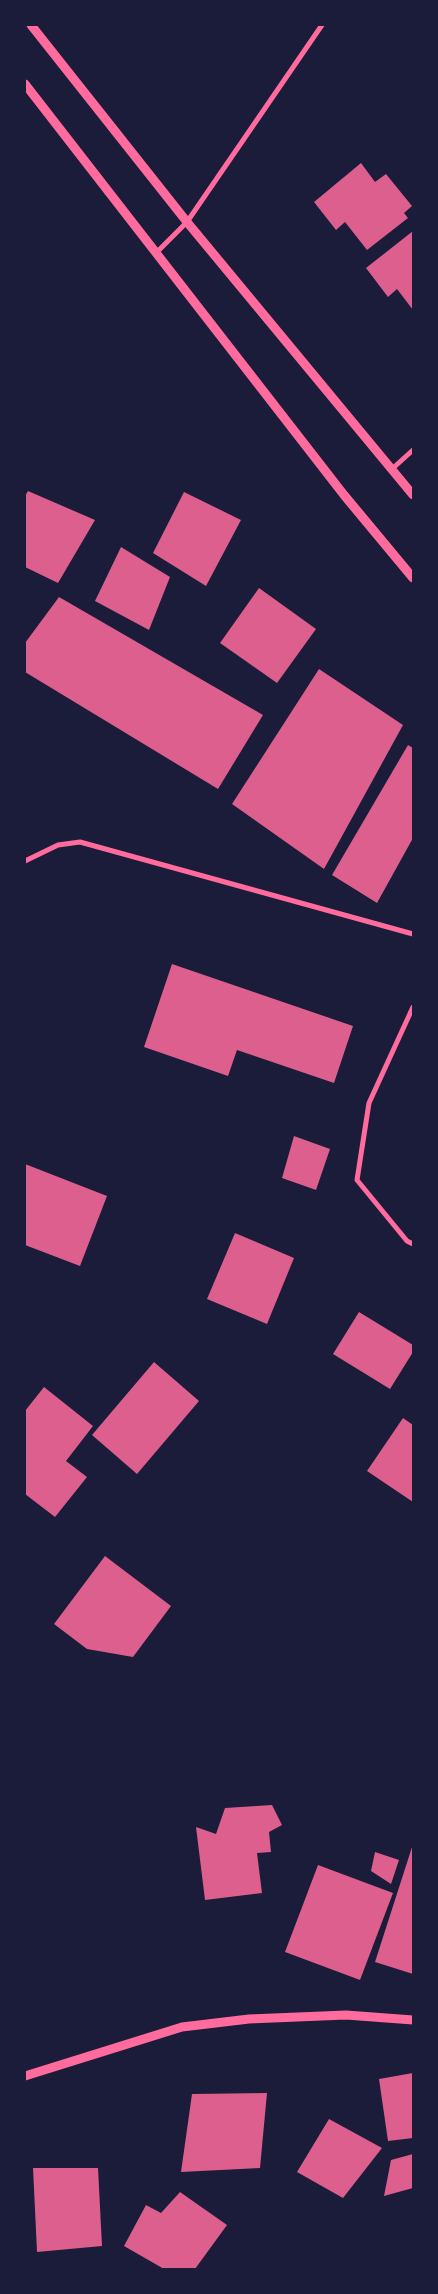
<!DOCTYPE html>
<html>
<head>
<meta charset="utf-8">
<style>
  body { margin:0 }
  #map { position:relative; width:438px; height:2294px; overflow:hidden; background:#1b1b3a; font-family:Barlow,sans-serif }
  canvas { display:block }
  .frame { position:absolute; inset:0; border:26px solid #1b1b3a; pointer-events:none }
</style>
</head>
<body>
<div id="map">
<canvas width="438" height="2294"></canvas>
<div class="frame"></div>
</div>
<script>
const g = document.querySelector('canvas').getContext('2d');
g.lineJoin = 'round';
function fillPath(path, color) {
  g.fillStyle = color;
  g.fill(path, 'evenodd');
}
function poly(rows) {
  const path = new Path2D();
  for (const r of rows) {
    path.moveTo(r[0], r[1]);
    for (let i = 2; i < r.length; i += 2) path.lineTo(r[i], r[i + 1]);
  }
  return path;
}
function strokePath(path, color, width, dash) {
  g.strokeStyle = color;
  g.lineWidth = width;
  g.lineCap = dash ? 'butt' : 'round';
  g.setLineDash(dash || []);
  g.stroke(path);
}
fillPath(poly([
  [361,163,375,182,386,174,412,206,404,213,408,218,367,250,345,222,336,230,314,202],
  [413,231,413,310,397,289,388,297,366,268],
  [28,491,95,520,58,583,25,567,25,496],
  [184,492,241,520,206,586,153,553],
  [121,547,170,577,149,630,95,601],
  [259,588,316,629,277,683,220,643],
  [59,597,263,715,218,789,25,672,25,643],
  [319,669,403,725,324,869,232,804],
  [408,745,413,748,413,838,377,903,332,875],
  [172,964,353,1026,334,1083,237,1050,228,1076,144,1047],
  [294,1136,330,1149,316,1190,282,1178],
  [25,1164,107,1196,80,1266,25,1245],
  [235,1233,294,1258,267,1324,207,1299],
  [359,1312,413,1345,413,1352,390,1389,333,1354],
  [154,1362,199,1401,137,1474,92,1435],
  [44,1387,93,1426,66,1461,87,1477,55,1517,25,1494,25,1411],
  [403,1418,413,1425,413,1502,367,1471],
  [105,1556,171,1606,133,1657,87,1649,54,1624],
  [272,1805,282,1825,269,1832,271,1852,257,1853,262,1893,205,1900,196,1827,216,1834,225,1808],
  [413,1844,413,1974,375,1962],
  [375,1852,399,1860,391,1884,371,1871],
  [318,1865,393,1893,360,1980,285,1952],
  [413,2073,413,2138,388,2141,379,2079],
  [267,2093,260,2168,181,2172,192,2094],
  [329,2119,382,2148,343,2198,297,2172],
  [413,2154,413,2188,384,2196,391,2160],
  [33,2168,98,2168,102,2246,37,2252],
  [180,2192,227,2225,195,2269,164,2269,124,2246,146,2205,161,2213]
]), '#dd5f8e');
strokePath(poly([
  [155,254,187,222,322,25],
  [392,469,413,450],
  [25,861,58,845,80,842,413,934],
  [413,1007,369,1103,357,1180,407,1241,413,1244]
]), '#ff6b9d', 5);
strokePath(poly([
  [31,25,187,222,413,495],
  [25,84,344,495,413,578],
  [25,2076,182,2027,249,2019,346,2015,413,2020]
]), '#ff6b9d', 9);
</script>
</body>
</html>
